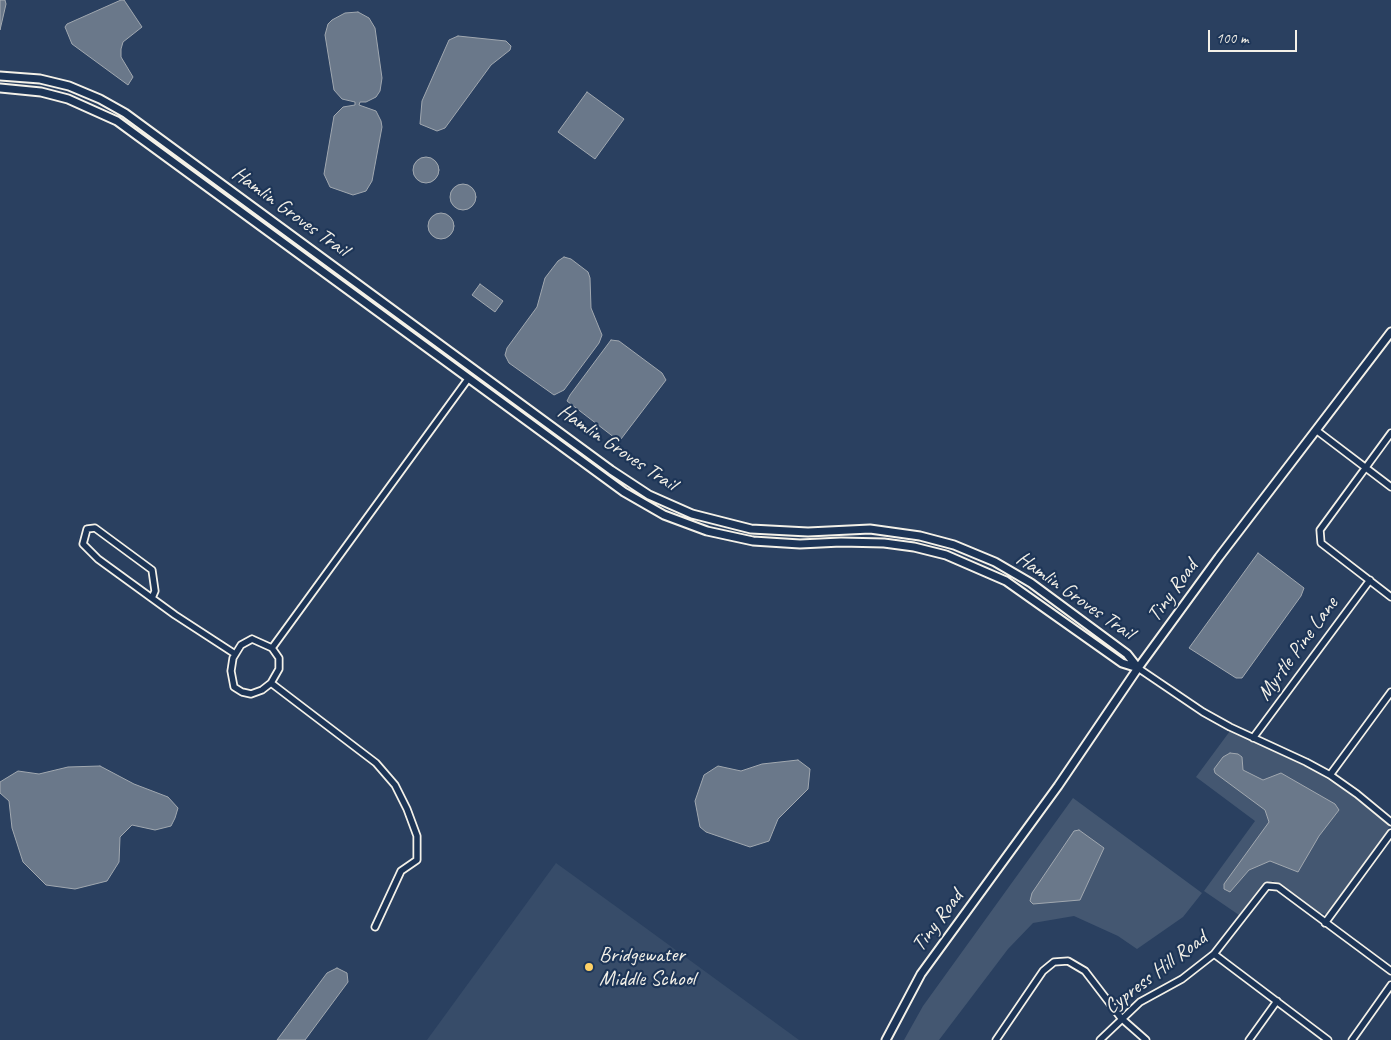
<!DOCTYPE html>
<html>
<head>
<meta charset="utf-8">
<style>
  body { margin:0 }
  #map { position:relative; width:1391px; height:1040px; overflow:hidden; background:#2a4060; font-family:Caveat,sans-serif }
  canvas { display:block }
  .scale { position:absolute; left:1208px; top:30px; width:89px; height:22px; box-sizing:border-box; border:2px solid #f4f1e8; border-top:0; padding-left:6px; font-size:15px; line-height:18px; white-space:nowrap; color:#f4f1e8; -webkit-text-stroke:4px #1d3557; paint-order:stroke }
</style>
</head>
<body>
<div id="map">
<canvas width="1391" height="1040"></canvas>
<div class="scale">100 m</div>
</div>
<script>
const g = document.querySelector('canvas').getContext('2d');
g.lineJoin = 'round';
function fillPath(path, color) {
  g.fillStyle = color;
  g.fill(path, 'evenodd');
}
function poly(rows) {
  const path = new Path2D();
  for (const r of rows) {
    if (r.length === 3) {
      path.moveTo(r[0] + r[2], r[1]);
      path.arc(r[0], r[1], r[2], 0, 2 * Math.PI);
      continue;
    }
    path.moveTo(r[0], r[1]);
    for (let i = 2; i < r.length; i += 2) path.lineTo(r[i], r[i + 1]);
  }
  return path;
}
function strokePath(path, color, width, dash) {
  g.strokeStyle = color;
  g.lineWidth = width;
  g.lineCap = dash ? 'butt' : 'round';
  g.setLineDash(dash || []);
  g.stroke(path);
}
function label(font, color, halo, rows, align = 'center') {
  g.font = font + ' Caveat,sans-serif';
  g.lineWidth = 4.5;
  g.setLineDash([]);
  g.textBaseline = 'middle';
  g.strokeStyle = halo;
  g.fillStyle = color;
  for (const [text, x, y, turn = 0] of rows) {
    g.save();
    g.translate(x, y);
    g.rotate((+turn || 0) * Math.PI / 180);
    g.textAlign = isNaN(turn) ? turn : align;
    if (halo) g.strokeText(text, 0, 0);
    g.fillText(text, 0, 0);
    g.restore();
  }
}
fillPath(poly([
  [556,863,647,929,799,1040,427,1040]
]), '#374c69');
fillPath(poly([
  [1230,731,1315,771,1350,794,1389,825,1388,831,1326,914,1319,913,1273,881,1261,886,1239,915,1204,891,1255,821,1196,777],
  [1073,798,1202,893,1183,917,1137,949,1118,936,1074,916,1033,923,1008,949,939,1040,904,1040,923,1006]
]), '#445771');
const water = poly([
  [0,0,5,0,6,4,0,30,0,0],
  [121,0,124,0,142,27,123,42,121,49,121,57,133,77,128,85,72,44,65,27,67,24,121,0],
  [358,12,369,18,375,28,382,78,380,91,376,97,366,102,360,102,359,105,376,111,381,121,382,127,372,181,366,191,353,195,330,187,324,174,334,116,343,107,355,105,355,102,342,99,334,90,325,35,328,24,332,20,345,13,358,12],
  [458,36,506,41,511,46,510,50,491,65,445,128,437,131,420,124,422,101,449,40,458,36],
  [587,92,624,119,595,159,558,132,587,92],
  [426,170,13],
  [463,197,13],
  [441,226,13],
  [564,257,571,259,588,272,590,278,591,308,602,335,599,343,564,390,554,395,509,363,505,355,507,348,537,307,545,278,558,261,564,257],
  [480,284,503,301,495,312,472,295,480,284],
  [611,340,619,341,662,373,666,380,621,439,615,438,567,401,570,395,611,340],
  [1258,553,1304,588,1301,596,1242,678,1236,678,1189,648,1258,553],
  [1230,753,1238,754,1242,757,1243,770,1263,780,1281,773,1335,804,1339,810,1319,836,1298,872,1270,861,1249,870,1230,892,1224,889,1224,884,1269,822,1265,810,1215,773,1214,769,1223,757,1230,753],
  [798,760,810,769,808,789,778,819,769,841,750,847,706,832,700,827,695,801,704,775,718,766,741,771,762,764,798,760],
  [100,766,134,784,168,797,178,808,175,818,171,826,155,830,132,825,120,837,119,862,107,881,75,889,46,885,23,862,12,828,9,801,0,793,0,782,18,771,39,774,68,767,100,766],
  [1079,830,1104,848,1080,900,1033,904,1030,901,1032,893,1074,831,1079,830],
  [337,968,347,973,348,982,305,1040,277,1040,327,973,337,968]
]);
fillPath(water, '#6a788a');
strokePath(water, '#a1a8b0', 1);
const minor = poly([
  [1316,430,1391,487],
  [1391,433,1320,530,1321,543,1391,597],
  [152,598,155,591,152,570,95,528,87,529,83,544,98,559,175,615,235,654],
  [252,639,272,648,279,658,279,669,271,683,262,690,251,694,242,692,234,687,231,671,233,658,241,645,252,639],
  [272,648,468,379],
  [1138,668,1203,712,1230,727,1306,762,1330,775,1357,794,1391,822],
  [271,683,376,763,395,785,407,809,417,836,417,860,401,871,375,927],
  [1253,738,1370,580],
  [1330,775,1391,692],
  [1325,923,1391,833],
  [1214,954,1328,1040],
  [996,1040,1043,971,1054,962,1068,961,1085,971,1121,1018,1146,1040],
  [1100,1040,1140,1002,1182,979,1214,954,1267,886,1278,887,1391,971],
  [1249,1040,1277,1001],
  [1352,1040,1391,985]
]);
const tertiary = poly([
  [0,76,40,79,69,86,100,99,125,113,611,470,649,495,692,514,751,529,808,532,870,529,920,536,954,545,995,562,1031,583,1127,654,1138,668],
  [0,88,41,92,68,99,117,121,624,492,664,515,707,531,753,541,800,544,841,542,884,543,914,547,946,555,1006,581,1122,663,1138,668],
  [886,1040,921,974,1058,786,1138,668,1219,557,1391,332]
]);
strokePath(minor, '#f4f1e8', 9);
strokePath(tertiary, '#f4f1e8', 11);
strokePath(minor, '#1d3557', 5.5);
strokePath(tertiary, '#1d3557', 7);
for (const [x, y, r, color] of [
  [589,967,5,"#ffd166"]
]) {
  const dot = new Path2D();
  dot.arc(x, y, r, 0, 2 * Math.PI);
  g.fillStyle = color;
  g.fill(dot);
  strokePath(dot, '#1d3557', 2);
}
label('21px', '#f4f1e8', '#1d3557', [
  ["Hamlin Groves Trail",290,212,36],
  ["Hamlin Groves Trail",617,448,34],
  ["Tiny Road",1173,591,-54],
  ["Hamlin Groves Trail",1075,596,35],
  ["Myrtle Pine Lane",1298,649,-54],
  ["Tiny Road",938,921,-53],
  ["Cypress Hill Road",1156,973,-37]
]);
label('21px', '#f4f1e8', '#1d3557', [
  ["Bridgewater",599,955],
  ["Middle School",599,979]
], 'left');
</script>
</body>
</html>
